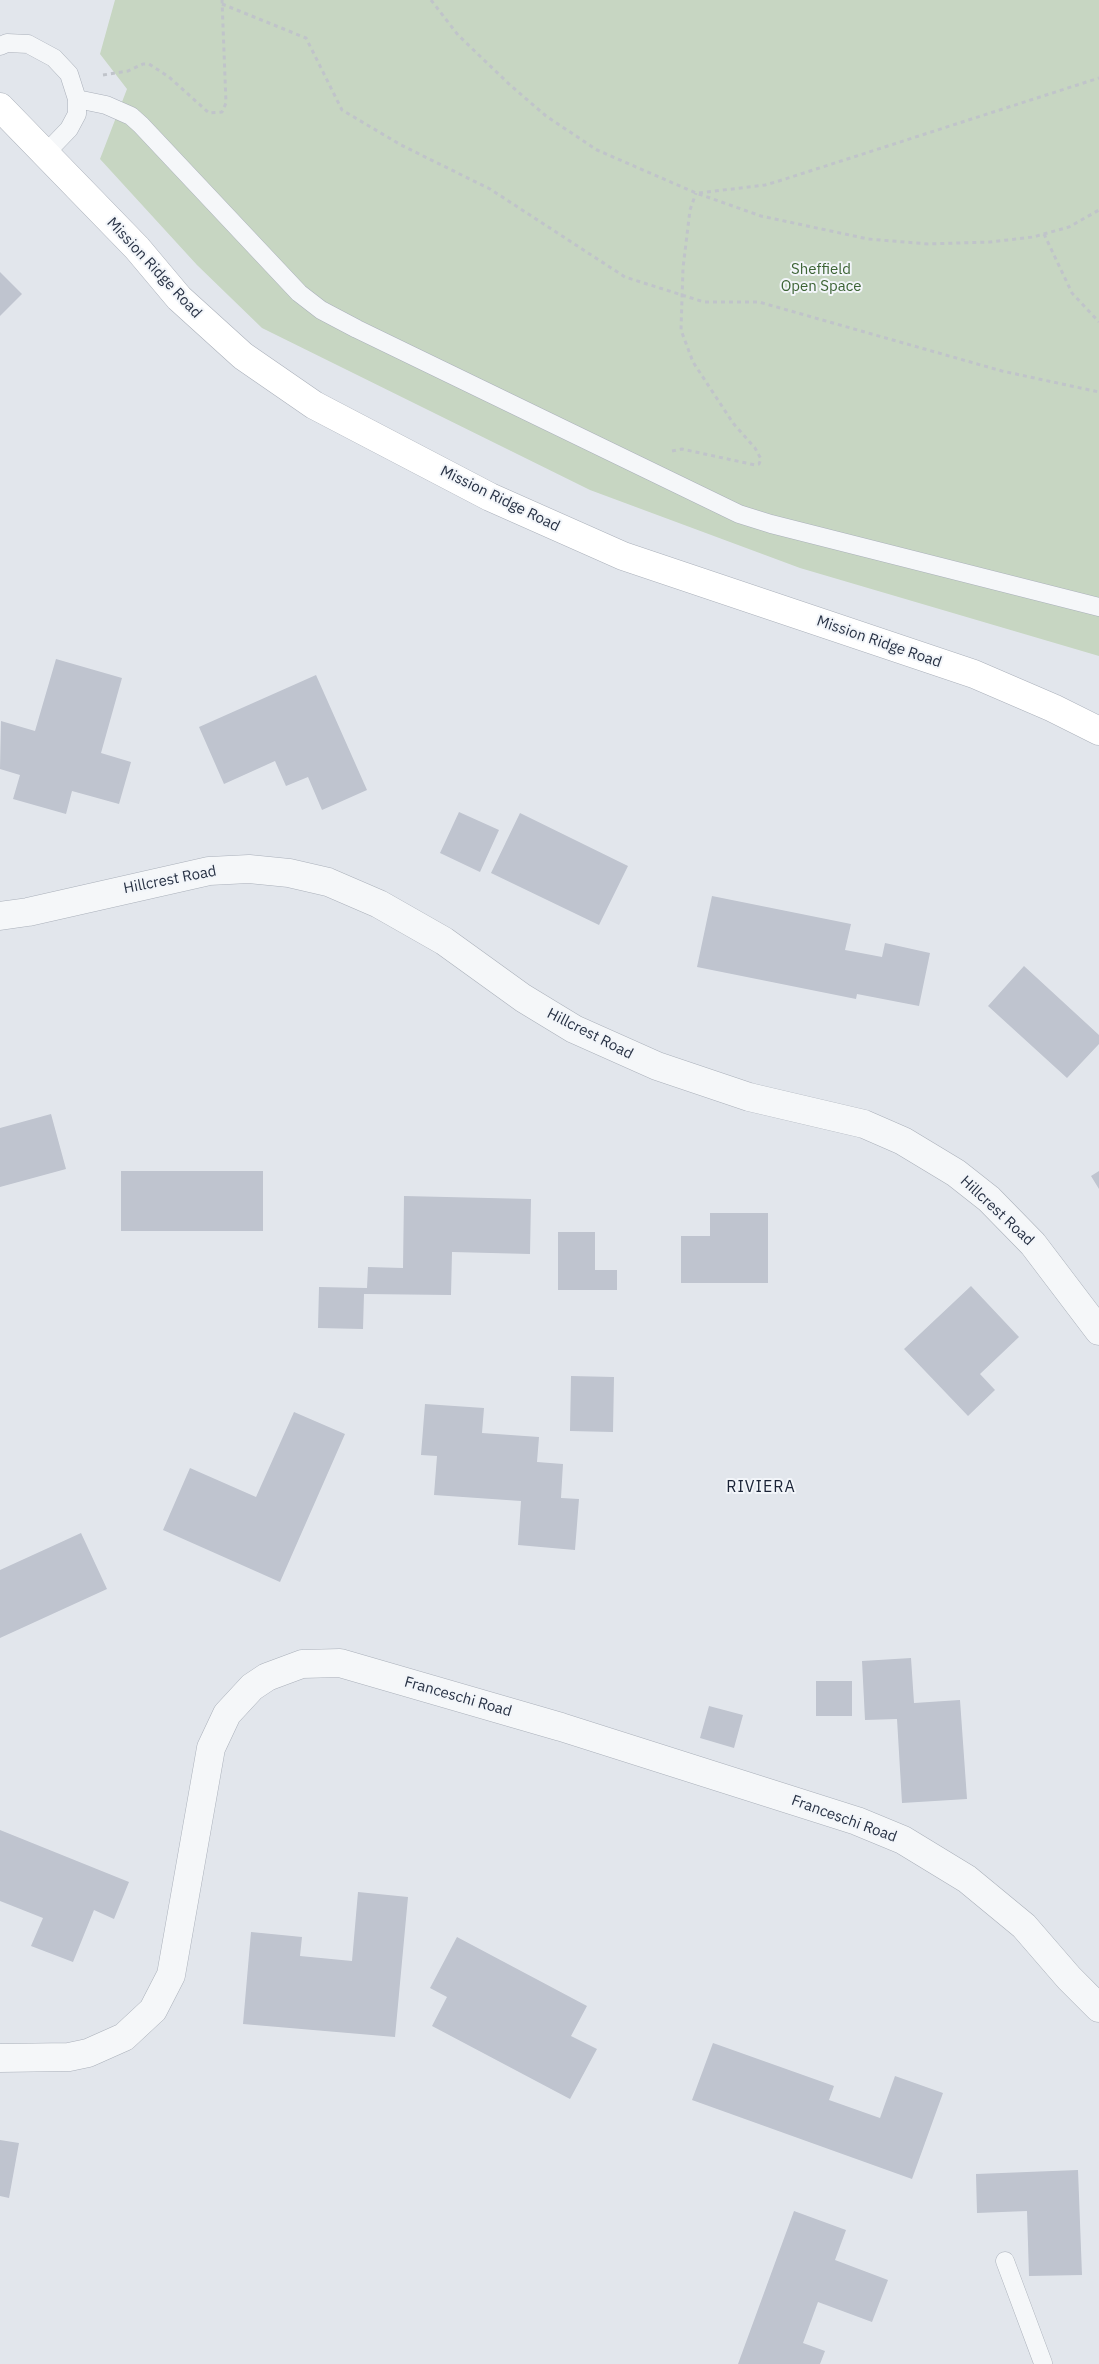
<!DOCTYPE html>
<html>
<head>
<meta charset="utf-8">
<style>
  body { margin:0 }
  canvas { display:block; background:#e2e6ec }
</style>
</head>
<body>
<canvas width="1099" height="2364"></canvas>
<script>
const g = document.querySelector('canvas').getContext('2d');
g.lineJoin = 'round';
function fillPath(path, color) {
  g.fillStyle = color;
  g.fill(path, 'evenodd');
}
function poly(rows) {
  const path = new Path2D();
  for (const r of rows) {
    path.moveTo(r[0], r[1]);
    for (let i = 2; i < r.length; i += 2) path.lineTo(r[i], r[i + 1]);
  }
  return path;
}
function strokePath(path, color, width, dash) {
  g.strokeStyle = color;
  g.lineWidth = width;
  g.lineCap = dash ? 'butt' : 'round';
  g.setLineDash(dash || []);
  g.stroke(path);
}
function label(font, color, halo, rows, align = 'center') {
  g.font = font + ' "IBM Plex Sans",sans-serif';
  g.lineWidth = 4;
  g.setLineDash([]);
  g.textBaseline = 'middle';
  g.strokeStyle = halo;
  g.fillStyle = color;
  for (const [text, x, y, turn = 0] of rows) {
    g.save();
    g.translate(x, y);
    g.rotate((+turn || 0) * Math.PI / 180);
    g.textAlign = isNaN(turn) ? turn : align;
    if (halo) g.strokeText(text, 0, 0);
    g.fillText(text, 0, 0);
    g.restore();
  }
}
fillPath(poly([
  [115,0,1099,0,1099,656,800,568,590,490,262,328,197,265,100,159,127,89,100,54]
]), '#c7d6c2');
fillPath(poly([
  [0,272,22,294,0,316],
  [56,659,122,678,101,753,131,762,119,804,72,791,66,814,13,799,20,775,0,769,1,721,35,731],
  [316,675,367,790,322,810,308,777,286,786,275,761,224,784,199,727],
  [459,812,499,830,480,872,440,853],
  [520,813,628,866,599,925,491,873],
  [712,896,851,924,845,950,882,957,885,943,930,953,919,1006,857,994,856,999,697,967],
  [1024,966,1099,1035,1099,1044,1067,1078,988,1006],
  [51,1114,66,1169,0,1187,0,1128],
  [121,1171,263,1171,263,1231,121,1231],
  [1099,1171,1099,1189,1091,1176],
  [404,1196,531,1199,530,1254,452,1252,451,1295,364,1294,363,1329,318,1328,319,1287,367,1288,368,1267,403,1268],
  [710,1213,768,1213,768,1283,681,1283,681,1236,710,1236],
  [558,1232,595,1232,595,1270,617,1270,617,1290,558,1290],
  [971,1286,1019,1337,980,1374,995,1390,968,1416,904,1349],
  [571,1376,614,1377,613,1432,570,1431],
  [425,1404,484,1408,482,1433,539,1437,537,1462,563,1464,561,1498,579,1499,575,1550,518,1545,521,1501,434,1495,437,1456,421,1455],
  [294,1412,345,1434,280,1582,163,1530,190,1468,256,1497],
  [81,1533,107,1589,0,1638,0,1570],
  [911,1658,914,1703,960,1700,967,1799,902,1803,897,1719,865,1720,862,1661],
  [816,1681,852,1681,852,1716,816,1716],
  [709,1706,743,1715,734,1748,700,1738],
  [0,1830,129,1882,114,1919,94,1910,73,1962,31,1946,43,1918,0,1901],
  [358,1892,408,1897,395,2037,243,2024,251,1932,302,1937,300,1956,352,1961],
  [457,1937,587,2006,571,2036,597,2049,570,2099,432,2026,447,1997,430,1988],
  [713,2043,834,2086,829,2100,880,2118,895,2076,943,2093,912,2179,692,2100],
  [0,2140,19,2143,9,2198,0,2196],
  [1078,2170,1082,2275,1029,2276,1027,2211,977,2213,976,2174],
  [794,2211,846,2230,835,2260,888,2280,872,2322,818,2302,803,2343,825,2351,820,2364,738,2364]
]), '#bfc4cf');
const service = poly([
  [0,46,7,43,28,44,54,58,69,74,77,99,77,114,69,129,44,155],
  [77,99,106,105,131,116,141,125,299,293,321,310,357,329,739,514,771,524,1099,607],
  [1005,2261,1043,2363]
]);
const minor = poly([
  [0,916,28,912,209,871,249,869,289,873,328,882,379,904,444,941,523,998,574,1029,657,1066,749,1097,864,1124,903,1141,956,1173,989,1199,1033,1244,1099,1331],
  [0,2058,69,2057,88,2053,124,2037,153,2010,171,1975,211,1748,227,1714,252,1687,267,1677,302,1664,340,1663,561,1727,857,1821,903,1840,967,1879,1024,1926,1069,1978,1099,2008]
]);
const secondary = poly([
  [0,107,137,248,179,298,243,356,314,405,490,497,623,556,974,674,1053,708,1099,731]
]);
strokePath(service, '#aab0ba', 19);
strokePath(minor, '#aab0ba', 29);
strokePath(secondary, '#aab0ba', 29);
strokePath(poly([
  [431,0,458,35,509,84,546,116,597,150,696,193,761,216,868,239,928,244,990,242,1033,237,1069,227,1099,210],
  [222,4,306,38,342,110,401,145,490,189,625,277,704,302,759,302,1002,371,1099,392],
  [103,75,128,71,143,64,149,64,169,77,209,113,222,112,226,103,222,0],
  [699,193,765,185,782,180,1099,78],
  [1044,234,1072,293,1099,322],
  [672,451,682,449,755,465,759,464,761,459,755,448,733,423,693,362,681,330,683,268,690,210,696,193]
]), '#c0c4ca', 3, [4, 4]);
strokePath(service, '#f5f7f9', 18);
strokePath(minor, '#f5f7f9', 28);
strokePath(secondary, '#fff', 28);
label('15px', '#283245', '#f2f5f9', [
  ["Mission Ridge Road",154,268,47],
  ["Mission Ridge Road",500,499,26],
  ["Mission Ridge Road",879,642,19],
  ["Hillcrest Road",170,880,-11],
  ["Hillcrest Road",590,1034,27],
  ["Hillcrest Road",997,1211,43],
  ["Franceschi Road",458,1697,16],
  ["Franceschi Road",844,1819,20]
]);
label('15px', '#3c6334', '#f2f5f9', [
  ["Sheffield",821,270],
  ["Open Space",821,287]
]);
g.letterSpacing = '1px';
label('16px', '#1a2336', '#f2f5f9', [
  ["RIVIERA",761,1487]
]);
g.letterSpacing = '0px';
</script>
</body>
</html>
